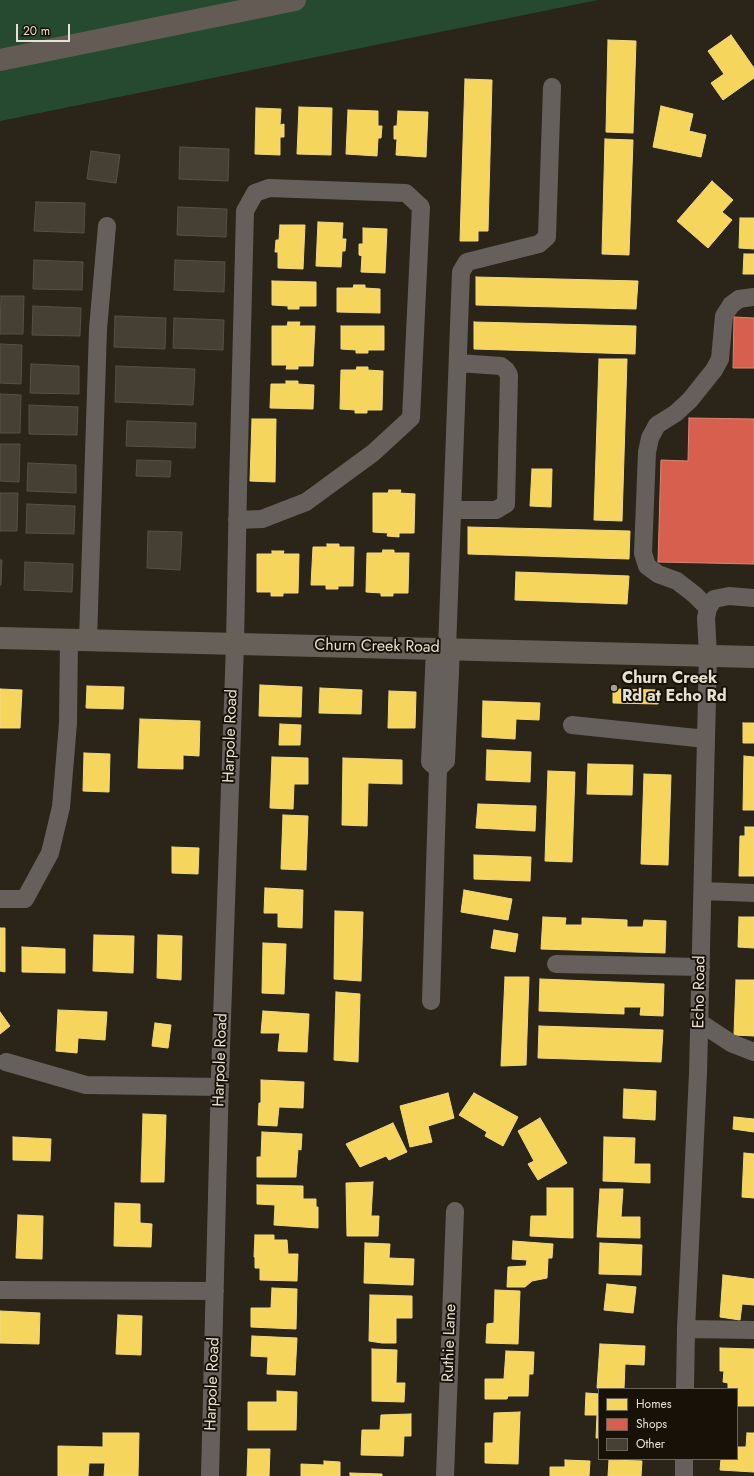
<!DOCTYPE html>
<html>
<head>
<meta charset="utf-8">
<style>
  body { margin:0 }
  #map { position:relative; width:754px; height:1476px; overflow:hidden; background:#2b2418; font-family:Jost,sans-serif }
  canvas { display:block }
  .legend { position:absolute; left:598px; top:1388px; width:140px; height:72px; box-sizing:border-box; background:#171108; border:1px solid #6b6459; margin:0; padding:5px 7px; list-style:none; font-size:12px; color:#e8e1d3 }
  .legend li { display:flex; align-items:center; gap:8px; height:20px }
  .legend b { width:20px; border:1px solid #6b6459 }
  .scale { position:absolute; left:16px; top:24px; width:54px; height:18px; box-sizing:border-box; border:2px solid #e8e1d3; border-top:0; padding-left:5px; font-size:12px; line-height:14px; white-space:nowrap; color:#e8e1d3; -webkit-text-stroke:3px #171108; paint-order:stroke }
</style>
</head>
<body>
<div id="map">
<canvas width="754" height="1476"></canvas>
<ul class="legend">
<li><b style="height:11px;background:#f6d55c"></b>Homes</li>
<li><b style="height:11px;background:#d6604d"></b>Shops</li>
<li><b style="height:11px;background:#453f34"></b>Other</li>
</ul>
<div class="scale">20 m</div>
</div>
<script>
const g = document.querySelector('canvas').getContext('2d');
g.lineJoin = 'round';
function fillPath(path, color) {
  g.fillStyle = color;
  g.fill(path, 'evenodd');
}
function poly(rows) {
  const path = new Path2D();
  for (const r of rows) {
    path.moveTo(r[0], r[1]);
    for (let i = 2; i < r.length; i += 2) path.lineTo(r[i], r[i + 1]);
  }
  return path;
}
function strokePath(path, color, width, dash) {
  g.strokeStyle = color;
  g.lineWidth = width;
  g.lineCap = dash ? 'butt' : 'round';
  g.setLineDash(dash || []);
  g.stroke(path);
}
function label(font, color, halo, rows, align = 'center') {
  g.font = font + ' Jost,sans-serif';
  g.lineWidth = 4;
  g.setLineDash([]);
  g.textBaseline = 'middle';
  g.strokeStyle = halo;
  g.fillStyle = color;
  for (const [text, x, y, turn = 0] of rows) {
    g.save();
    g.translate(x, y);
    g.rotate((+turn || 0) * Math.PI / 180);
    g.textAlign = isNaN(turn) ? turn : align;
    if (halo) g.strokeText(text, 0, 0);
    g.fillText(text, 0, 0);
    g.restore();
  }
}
fillPath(poly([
  [0,0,598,0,0,121]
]), '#254a2f');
const homes = poly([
  [731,35,754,68,754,78,723,100,711,83,724,74,708,51,731,35],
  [608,40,636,41,633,133,606,132,608,40],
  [465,79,492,80,488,231,478,231,478,241,460,241,465,79],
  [661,106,693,114,689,131,706,135,701,157,653,147,661,106],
  [299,107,332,108,331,155,297,154,299,107],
  [256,108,281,109,280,125,284,124,284,137,280,137,280,155,255,154,256,108],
  [348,110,378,111,378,126,382,126,381,138,378,138,377,156,346,154,348,110],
  [398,111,428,112,426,157,396,155,397,139,394,139,394,126,397,126,398,111],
  [605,139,633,140,629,255,602,254,605,139],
  [712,181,733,200,722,212,732,220,708,248,677,221,712,181],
  [740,218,754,218,754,249,739,248,740,218],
  [318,222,343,223,342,239,346,239,345,251,342,251,341,267,316,266,318,222],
  [280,225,305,225,303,269,278,268,278,252,275,252,276,240,279,240,280,225],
  [363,228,387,229,385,273,361,272,362,256,359,255,359,244,363,244,363,228],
  [744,254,754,254,754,274,743,274,744,254],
  [476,277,638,281,636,309,476,305,476,277],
  [272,281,316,282,316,306,299,306,299,309,288,309,288,306,272,305,272,281],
  [354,285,365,285,365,288,380,289,380,313,337,312,337,288,353,288,354,285],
  [288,322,300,322,299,326,315,326,313,366,298,366,298,369,286,369,287,365,272,365,272,326,287,326,288,322],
  [474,322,636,326,635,354,474,349,474,322],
  [341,326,384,326,384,350,368,350,368,353,356,353,356,350,341,349,341,326],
  [599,359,627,359,622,521,594,520,599,359],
  [357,367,368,367,368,370,383,371,382,410,367,410,367,413,355,413,355,410,340,409,341,370,356,370,357,367],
  [286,381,298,381,298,384,314,385,313,409,270,408,271,384,286,384,286,381],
  [252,419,276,419,275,482,250,481,252,419],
  [532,469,552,469,551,507,530,506,532,469],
  [389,490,401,490,400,493,415,494,414,533,399,533,399,537,387,536,388,533,373,532,373,493,388,493,389,490],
  [468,527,630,531,629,559,468,554,468,527],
  [327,544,339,544,339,547,354,547,353,586,338,586,338,589,326,589,326,585,311,585,313,547,327,547,327,544],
  [383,550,394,550,394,553,409,553,408,593,393,593,393,596,381,596,381,593,366,592,367,553,382,553,383,550],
  [272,551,284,551,283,554,299,554,298,593,283,593,283,596,271,596,271,592,257,592,257,554,272,554,272,551],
  [516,572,629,576,627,604,515,600,516,572],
  [260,685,302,687,301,717,259,716,260,685],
  [87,686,124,687,123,709,86,708,87,686],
  [320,688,362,690,361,714,319,713,320,688],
  [0,689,22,690,20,728,0,728,0,689],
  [613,689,659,690,658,704,613,703,613,689],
  [389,691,416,692,415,728,388,728,389,691],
  [483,701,540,703,539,720,516,719,515,739,482,737,483,701],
  [140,719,200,721,199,756,183,755,183,769,138,768,140,719],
  [743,723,754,723,754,743,743,743,743,723],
  [280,724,301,725,300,745,279,745,280,724],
  [487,750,531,752,530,782,486,780,487,750],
  [84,753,110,754,109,792,83,791,84,753],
  [744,756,754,757,754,810,743,810,744,756],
  [272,757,308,758,308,784,294,784,293,809,270,808,272,757],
  [343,758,402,760,402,784,368,783,367,826,342,825,343,758],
  [588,764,633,765,632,795,587,794,588,764],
  [548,771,575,772,572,862,545,861,548,771],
  [644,774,671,775,668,865,641,864,644,774],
  [478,804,536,806,535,831,476,828,478,804],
  [283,815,308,816,306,870,281,869,283,815],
  [745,827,754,827,754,876,739,876,740,836,745,836,745,827],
  [172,847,199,848,198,874,172,873,172,847],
  [474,855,531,857,530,881,474,879,474,855],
  [265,888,303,890,302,928,278,927,278,913,264,913,265,888],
  [464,890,512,899,508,920,461,912,464,890],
  [335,911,363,912,361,981,334,979,335,911],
  [543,917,566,918,565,925,582,925,582,918,627,920,627,927,643,927,644,920,666,921,665,953,541,949,543,917],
  [739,917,754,917,754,948,738,947,739,917],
  [0,928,5,928,5,972,0,971,0,928],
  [494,930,518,934,515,952,491,948,494,930],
  [94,935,134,936,133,973,93,971,94,935],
  [158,935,182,936,181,980,157,978,158,935],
  [263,943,286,944,284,994,262,993,263,943],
  [22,947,65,949,65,973,22,972,22,947],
  [505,977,529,977,526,1065,501,1066,505,977],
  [540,979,664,984,663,1016,640,1015,641,1007,624,1007,624,1014,539,1011,540,979],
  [736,980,754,980,754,1036,734,1035,736,980],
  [336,992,360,994,358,1062,334,1060,336,992],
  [58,1010,107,1012,105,1040,78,1038,77,1053,56,1051,58,1010],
  [263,1011,309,1014,307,1052,278,1051,280,1033,261,1033,263,1011],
  [0,1012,10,1026,0,1034,0,1012],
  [155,1023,171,1025,168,1048,152,1046,155,1023],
  [539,1026,663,1030,661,1062,538,1058,539,1026],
  [261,1080,304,1082,303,1108,279,1107,277,1126,258,1125,259,1103,261,1103,261,1080],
  [624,1089,656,1091,655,1120,623,1118,624,1089],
  [448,1093,454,1118,428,1126,432,1142,410,1147,400,1106,448,1093],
  [474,1093,518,1117,503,1146,485,1136,487,1132,459,1115,474,1093],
  [143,1114,166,1115,164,1182,141,1182,143,1114],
  [734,1117,754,1119,754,1132,733,1129,734,1117],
  [540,1118,567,1163,538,1180,528,1164,534,1161,518,1131,540,1118],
  [393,1123,407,1152,389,1160,386,1156,360,1167,346,1144,393,1123],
  [262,1132,302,1134,301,1150,298,1149,296,1177,257,1177,257,1157,261,1157,262,1132],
  [13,1137,51,1139,50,1161,13,1160,13,1137],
  [604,1137,635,1138,634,1164,650,1164,650,1183,603,1181,604,1137],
  [744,1153,754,1154,754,1198,742,1197,744,1153],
  [373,1182,371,1216,379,1216,378,1236,347,1236,346,1183,373,1182],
  [257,1185,303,1186,303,1199,316,1199,316,1207,318,1207,318,1228,274,1225,275,1205,257,1204,257,1185],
  [547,1188,573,1188,573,1238,530,1236,531,1216,547,1216,547,1188],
  [600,1189,623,1189,621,1217,640,1217,640,1238,597,1237,600,1189],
  [115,1203,140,1204,140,1223,152,1224,151,1247,114,1246,115,1203],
  [18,1215,43,1216,42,1259,16,1258,18,1215],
  [255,1235,274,1235,274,1240,287,1240,288,1254,298,1254,297,1281,260,1280,260,1268,255,1268,255,1257,254,1257,255,1235],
  [513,1241,553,1244,552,1258,548,1258,547,1278,532,1281,525,1287,507,1287,508,1267,526,1266,527,1260,512,1259,513,1241],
  [365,1243,390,1244,389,1258,414,1259,413,1285,364,1283,365,1243],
  [600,1243,642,1245,641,1275,599,1274,600,1243],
  [723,1275,754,1279,754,1305,742,1304,740,1320,720,1317,723,1275],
  [607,1284,636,1287,633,1313,604,1310,607,1284],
  [272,1288,297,1289,296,1329,251,1327,251,1308,271,1308,272,1288],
  [495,1290,520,1291,518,1344,486,1343,487,1324,494,1323,495,1290],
  [370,1295,412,1296,412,1318,396,1318,396,1343,382,1343,369,1341,370,1295],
  [0,1311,40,1313,39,1344,0,1343,0,1311],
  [118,1315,142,1316,141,1355,116,1354,118,1315],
  [252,1336,297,1338,295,1375,267,1374,268,1357,251,1356,252,1336],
  [600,1344,645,1346,644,1365,625,1364,624,1389,597,1388,600,1344],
  [720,1348,754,1349,754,1406,737,1406,737,1389,728,1389,728,1383,723,1382,724,1371,720,1371,720,1348],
  [372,1349,397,1350,396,1383,405,1383,404,1402,372,1401,372,1349],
  [506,1351,534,1352,533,1374,529,1374,528,1396,508,1396,507,1399,485,1399,485,1379,504,1379,506,1351],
  [277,1391,297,1392,296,1430,248,1430,248,1402,277,1402,277,1391],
  [586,1393,599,1394,599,1438,596,1438,597,1415,585,1415,586,1393],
  [520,1412,518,1464,485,1463,485,1443,493,1443,494,1413,520,1412],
  [411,1414,411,1436,404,1436,403,1456,361,1455,362,1430,380,1430,381,1415,411,1414],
  [103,1433,139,1433,138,1476,104,1476,105,1463,89,1463,88,1476,58,1476,58,1446,103,1447,103,1433],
  [747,1433,754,1433,754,1472,720,1470,721,1459,737,1459,737,1447,746,1447,747,1433],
  [248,1449,270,1449,269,1476,247,1476,248,1449],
  [565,1460,590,1461,589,1476,550,1476,550,1467,565,1467,565,1460],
  [609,1460,642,1461,641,1476,608,1476,609,1460],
  [324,1461,340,1462,340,1476,301,1476,301,1464,324,1465,324,1461],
  [350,1473,382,1474,382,1476,350,1476,350,1473]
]);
fillPath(homes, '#f6d55c');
strokePath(homes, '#f2d980', 1);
const shops = poly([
  [734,317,754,318,754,368,733,368,734,317],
  [689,418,754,419,754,564,658,562,661,460,688,461,689,418]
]);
fillPath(shops, '#d6604d');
strokePath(shops, '#db8775', 1);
const building = poly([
  [180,147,229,149,228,181,179,179,180,147],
  [91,151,120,155,116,183,87,179,91,151],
  [36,202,85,203,84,233,34,231,36,202],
  [178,207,227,209,226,237,177,235,178,207],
  [34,260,83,262,82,290,33,289,34,260],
  [175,260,225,262,224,292,174,290,175,260],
  [1,296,24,296,23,334,0,334,1,296],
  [33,306,81,308,80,336,32,335,33,306],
  [115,316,166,318,165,349,114,347,115,316],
  [174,318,224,320,223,350,173,348,174,318],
  [0,344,22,345,21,384,0,383,0,344],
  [31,364,79,366,79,394,30,393,31,364],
  [116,366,195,369,193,405,115,402,116,366],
  [0,394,21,395,20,433,0,433,0,394],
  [29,405,78,407,77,435,29,434,29,405],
  [127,421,196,423,195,448,126,446,127,421],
  [0,444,20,444,19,482,0,481,0,444],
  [137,460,171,461,170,477,136,476,137,460],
  [28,463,76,465,76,493,27,491,28,463],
  [0,493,18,493,17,531,0,531,0,493],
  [27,504,75,506,74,534,26,533,27,504],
  [148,531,182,532,180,570,147,568,148,531],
  [0,560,2,560,1,585,0,585,0,560],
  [25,562,73,564,72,592,24,590,25,562]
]);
fillPath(building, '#453f34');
strokePath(building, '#565045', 1);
strokePath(poly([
  [452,510,496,510,506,504,509,375,506,370,501,366,458,363],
  [708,608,695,595,677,581,658,574,647,566,643,553,647,452,650,438,657,425,676,413,690,400,714,370,720,359,724,316,731,305,739,299,754,297],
  [88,640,98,329,107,226],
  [435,649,430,762,438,769,446,761,451,649],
  [447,649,461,272,467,262,539,244,547,237,552,87],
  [572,725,706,739],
  [703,891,754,893],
  [0,899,25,899,50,853,61,807,68,723,69,640],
  [556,964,701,967],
  [431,1001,438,769],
  [699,1022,731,1043,754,1052],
  [6,1062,86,1085,220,1087],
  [0,1290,215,1291],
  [686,1329,754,1330],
  [685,1389,686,1329,698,1073,708,655,706,618,708,608,714,599,729,596,754,598],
  [210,1476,220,1076,235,644,238,488,245,211,255,193,269,188,406,193,421,207,411,418,373,453,306,502,262,519,237,520],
  [445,1476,455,1211],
  [684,1476,684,1459]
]), '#66605d', 18);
strokePath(poly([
  [0,638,754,657]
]), '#676059', 22);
strokePath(poly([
  [0,60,295,0]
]), '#645c54', 22);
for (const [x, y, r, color] of [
  [614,688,4,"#a69f92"]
]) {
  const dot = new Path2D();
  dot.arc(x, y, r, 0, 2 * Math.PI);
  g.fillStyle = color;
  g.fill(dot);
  strokePath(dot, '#171108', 1.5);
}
label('16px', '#e8e1d3', '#171108', [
  ["Churn Creek Road",377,647,1],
  ["Harpole Road",231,736,-88],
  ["Echo Road",700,992,-89],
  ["Harpole Road",221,1060,-88],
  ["Ruthie Lane",450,1343,-88],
  ["Harpole Road",213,1384,-88]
]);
label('bold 16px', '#e8e1d3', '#171108', [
  ["Churn Creek",622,679],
  ["Rd at Echo Rd",622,697]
], 'left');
</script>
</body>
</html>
